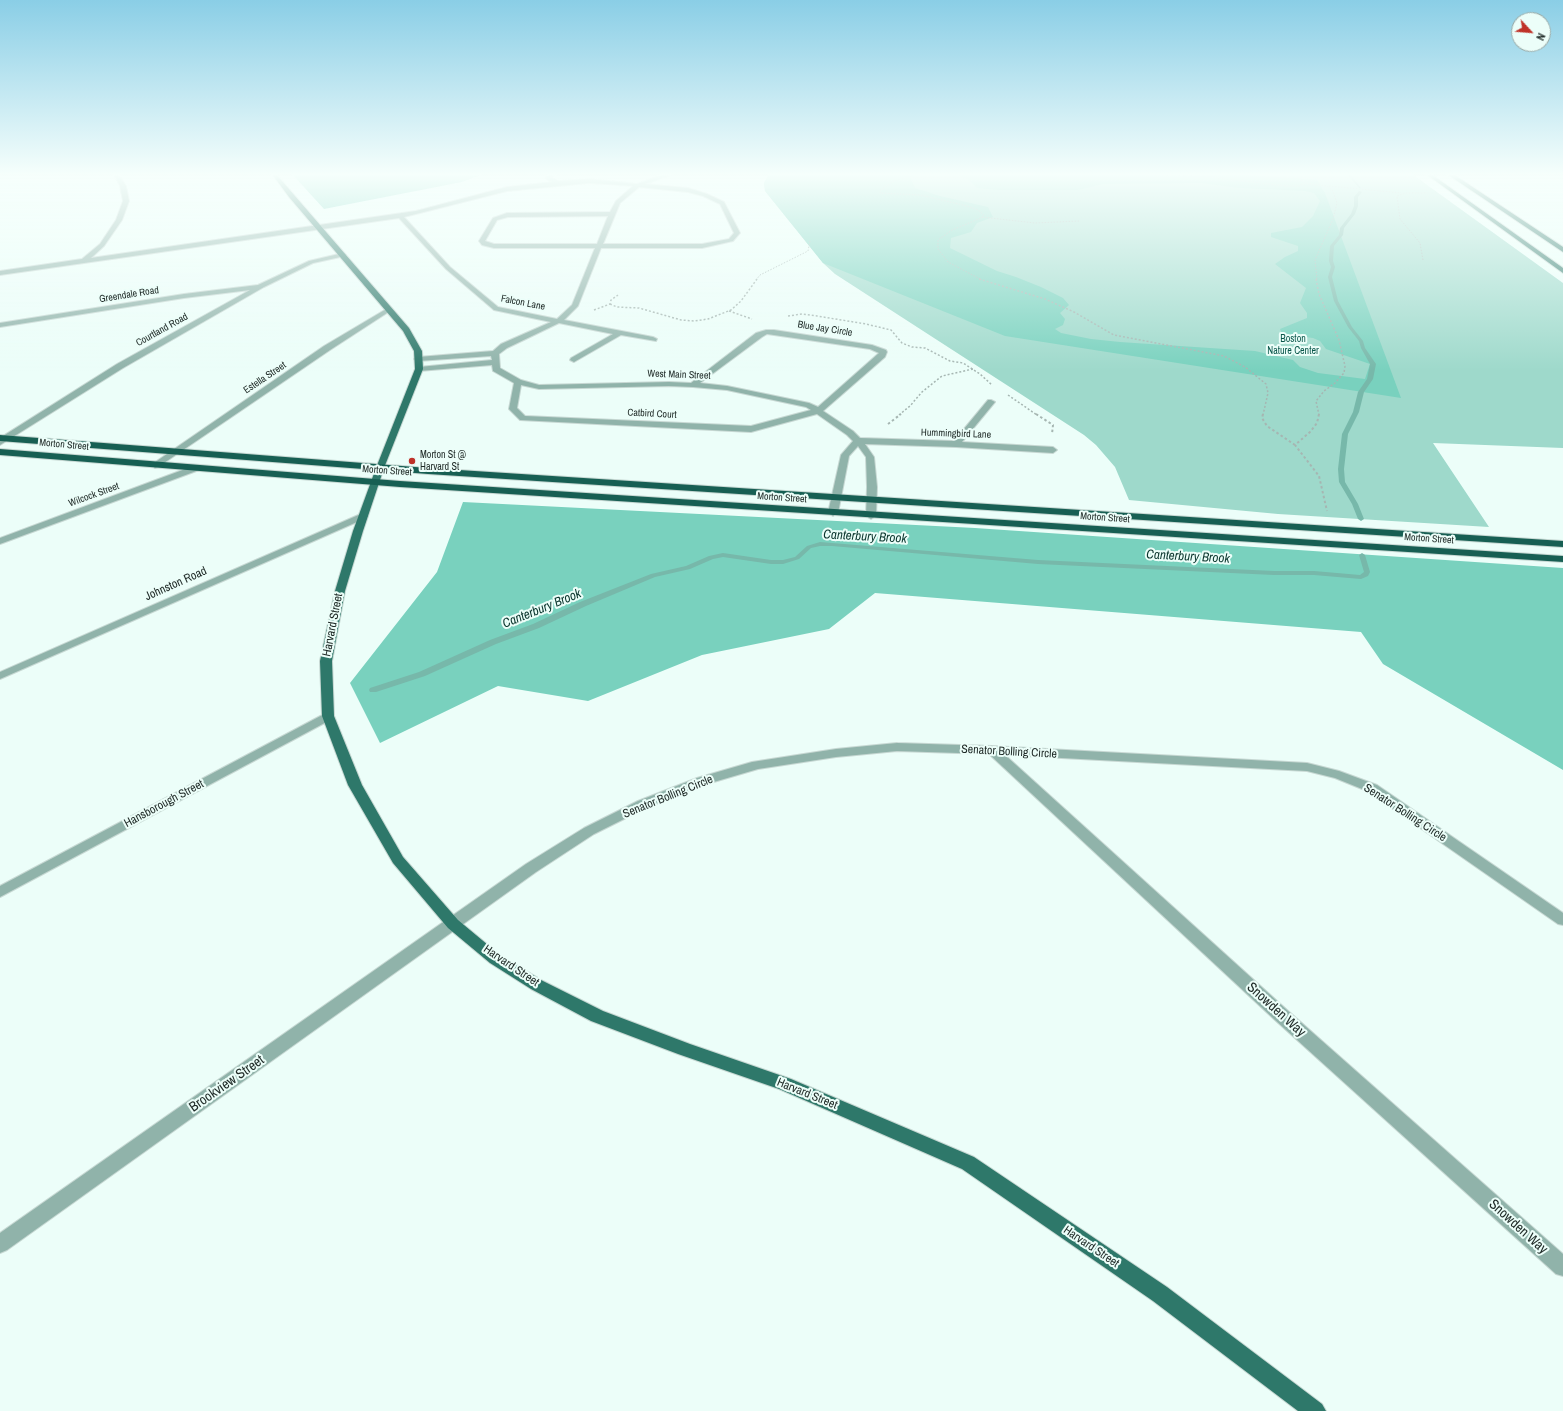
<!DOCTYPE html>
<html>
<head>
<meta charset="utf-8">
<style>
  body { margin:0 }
  #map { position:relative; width:1563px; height:1411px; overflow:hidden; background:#ecfef9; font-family:"Archivo Narrow",sans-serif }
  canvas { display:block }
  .north { position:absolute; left:1511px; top:12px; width:40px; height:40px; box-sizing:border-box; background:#ecfef9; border:1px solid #9aa9a5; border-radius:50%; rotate:116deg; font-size:11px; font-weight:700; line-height:16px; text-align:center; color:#1e2926 }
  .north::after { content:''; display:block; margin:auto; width:14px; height:18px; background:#bf3229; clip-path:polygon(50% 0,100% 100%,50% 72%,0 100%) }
</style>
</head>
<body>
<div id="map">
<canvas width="1563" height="1411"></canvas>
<div class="north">N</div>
</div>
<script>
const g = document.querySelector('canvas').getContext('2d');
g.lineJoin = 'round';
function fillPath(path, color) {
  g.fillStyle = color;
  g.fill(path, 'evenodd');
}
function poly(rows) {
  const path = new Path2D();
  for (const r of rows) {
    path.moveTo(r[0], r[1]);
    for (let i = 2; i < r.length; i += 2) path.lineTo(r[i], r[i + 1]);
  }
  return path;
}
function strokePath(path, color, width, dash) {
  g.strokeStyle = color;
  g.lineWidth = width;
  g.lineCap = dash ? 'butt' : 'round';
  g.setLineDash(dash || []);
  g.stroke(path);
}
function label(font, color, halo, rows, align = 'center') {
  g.font = font + ' "Archivo Narrow",sans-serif';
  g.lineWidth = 4;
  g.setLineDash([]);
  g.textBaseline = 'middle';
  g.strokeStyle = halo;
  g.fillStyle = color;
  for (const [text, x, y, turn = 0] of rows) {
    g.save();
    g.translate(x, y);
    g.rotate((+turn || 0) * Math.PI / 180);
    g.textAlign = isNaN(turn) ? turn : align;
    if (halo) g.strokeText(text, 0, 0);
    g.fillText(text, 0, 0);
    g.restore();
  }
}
fillPath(poly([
  [769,174,1412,174,1563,283,1563,448,1433,443,1489,527,1278,514,1129,500,1115,467,1096,445,1084,435,835,274,823,263,765,191,764,183]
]), '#9ed9cb');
fillPath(poly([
  [292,174,483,174,462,182,324,209],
  [769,174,917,174,910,177,915,188,940,196,988,207,993,217,977,223,971,232,951,238,950,248,997,271,1016,277,1041,287,1063,298,1069,305,1060,313,1065,319,1063,325,1055,329,1061,333,1091,339,1120,342,1255,351,1293,360,1300,367,1318,373,1365,379,1370,364,1326,349,1320,341,1313,338,1282,334,1280,329,1307,318,1307,313,1300,303,1306,288,1275,264,1285,257,1298,251,1298,246,1271,237,1271,233,1302,227,1313,216,1320,201,1314,193,1305,191,1239,188,1201,183,1103,184,1078,190,997,190,977,188,968,179,955,174,1231,174,1317,180,1325,193,1401,398,1005,336,823,263,765,191,764,183],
  [463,502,975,528,1563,568,1563,770,1383,664,1361,632,875,593,829,629,702,655,588,701,498,686,380,743,350,683,437,572]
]), '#79d1be');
fillPath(poly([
  [1347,174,1350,174,1361,188,1359,188,1347,174],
  [1359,191,1362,192,1358,197,1358,206,1355,214,1344,228,1343,235,1334,246,1333,261,1335,267,1332,277,1338,301,1352,327,1363,341,1365,348,1376,364,1373,379,1364,392,1359,412,1348,434,1344,469,1345,482,1358,504,1364,519,1361,521,1358,519,1352,504,1339,482,1338,469,1342,434,1353,412,1358,392,1367,379,1370,364,1361,348,1359,341,1348,327,1334,301,1328,277,1331,267,1329,261,1330,246,1339,235,1340,228,1351,214,1354,206,1354,197,1359,191],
  [820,542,1038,560,1274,571,1314,571,1360,575,1364,572,1359,555,1362,553,1365,555,1370,572,1368,576,1361,579,1314,575,1274,575,1038,564,832,546,820,546,811,548,799,559,783,564,771,564,723,557,713,559,690,569,655,577,586,606,539,628,496,644,425,676,376,692,370,692,369,690,370,688,419,672,490,640,533,624,580,602,651,574,686,566,709,556,723,553,771,560,783,560,795,557,807,546,820,542]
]), '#77b8aa');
const minor = poly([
  [114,174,118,174,126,186,129,201,122,220,104,246,91,258,416,211,507,187,552,182,545,178,550,174,556,174,551,177,558,181,589,179,637,184,665,174,671,174,671,175,645,184,688,188,707,194,724,202,740,233,739,234,733,241,702,248,601,248,578,306,564,320,653,337,657,339,656,341,621,335,574,362,570,360,571,358,613,334,559,323,507,348,499,354,500,368,521,380,539,385,669,382,691,383,756,333,766,330,774,330,872,345,886,350,887,352,885,357,823,411,853,431,860,438,954,441,988,400,991,400,995,402,962,442,1053,447,1057,450,1053,453,956,447,865,444,874,457,877,487,876,516,871,519,866,516,867,487,866,457,858,446,849,456,838,513,833,516,828,513,841,455,853,441,847,435,817,414,751,432,520,420,509,409,514,383,493,371,492,365,419,371,415,369,419,367,492,360,491,356,418,361,414,359,418,357,493,351,501,344,551,322,494,310,446,269,399,218,0,275,0,271,82,259,100,244,116,220,123,201,120,186,114,174],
  [589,183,633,186,616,201,610,212,507,213,493,218,479,241,482,245,494,248,595,248,572,305,557,319,498,307,450,267,404,217,507,191,589,183],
  [639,187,688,192,703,196,720,204,734,233,729,239,702,244,603,244,620,203,639,187],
  [608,216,597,244,494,244,485,241,497,220,508,217,608,216],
  [767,334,870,349,879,353,818,407,809,403,727,386,700,383,762,337,767,334],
  [521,385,539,389,669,386,693,387,727,390,806,407,811,410,751,426,525,416,517,408,521,385],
  [343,253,346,255,345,256,313,263,264,287,123,368,0,445,0,438,117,364,250,290,184,298,0,327,0,323,184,294,258,285,309,261,343,253],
  [388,308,391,310,390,311,330,350,158,467,155,468,151,465,324,346,388,308],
  [196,465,200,468,199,470,0,544,0,538,196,465],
  [363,513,368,516,366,518,0,679,0,672,363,513],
  [328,712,332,713,334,716,332,719,0,897,0,886,328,712],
  [897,743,992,746,1307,763,1339,771,1377,785,1563,913,1563,925,1558,924,1367,791,1335,778,1307,771,1005,755,1287,1010,1563,1254,1563,1276,1556,1274,1275,1020,989,754,897,751,836,757,758,769,707,784,648,807,594,834,536,872,7,1250,0,1253,0,1233,526,864,584,828,638,801,697,778,752,762,836,749,897,743]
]);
const major = poly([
  [272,174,276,174,409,328,422,351,423,369,384,468,363,531,345,591,332,661,334,716,362,785,403,857,458,920,500,955,543,981,603,1011,690,1044,791,1079,974,1157,1167,1287,1322,1404,1326,1411,1298,1411,1153,1301,962,1169,779,1089,678,1054,591,1021,531,989,490,963,448,928,393,863,348,785,322,716,320,661,335,591,353,531,376,468,415,369,414,351,403,331,289,197,272,174],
  [1426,174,1431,174,1563,268,1563,273,1426,174],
  [1447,174,1453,174,1563,247,1563,252,1447,174]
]);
const highway = poly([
  [0,435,428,468,1563,541,1563,547,428,474,0,441,0,435],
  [0,449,400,481,1563,556,1563,562,400,487,0,455,0,449]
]);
strokePath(minor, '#c7d8d3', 2);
strokePath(major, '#c7d8d3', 2);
strokePath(highway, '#c7d8d3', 2);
strokePath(poly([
  [914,174,894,181,881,190,880,193,920,195,967,206,978,210,984,215,981,218,952,230,938,240,938,249,948,262,982,280],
  [1125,174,1202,176,1286,186,1299,186,1304,183,1327,186,1333,191,1337,203,1333,219,1315,260,1317,280],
  [1293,174,1299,176,1304,183],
  [1329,186,1401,193],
  [982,217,1035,223,1079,221],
  [1423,260,1420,243,1400,219,1397,196,1406,193,1427,193],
  [756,280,760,275,808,251,810,241]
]), '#a6b6b2', 1, [1.5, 1.5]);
strokePath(poly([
  [979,279,1045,299,1074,312,1114,335,1224,356,1245,367,1266,384,1268,393,1263,415],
  [1316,279,1319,294,1339,340,1345,366,1344,373,1335,383,1324,391,1316,401,1319,415],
  [610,304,617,307,639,308,681,320,694,321,708,319,731,310,741,301,757,279],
  [594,310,610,304,611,300,618,295],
  [729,311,752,319],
  [788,316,802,314,817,316,866,324,891,330,902,343,912,347,925,348,950,361,963,363,980,374,992,385],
  [1008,395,1037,415],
  [899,415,910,406,922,392,942,376,973,369]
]), '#a6b6b2', 1.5, [2, 2]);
strokePath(poly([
  [1036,414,1053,425,1052,434],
  [1263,414,1262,418,1267,426,1295,445],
  [1319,414,1317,423,1310,432,1295,445,1319,476,1327,511],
  [888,424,901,414]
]), '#a6b6b2', 2, [2.5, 2.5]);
fillPath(minor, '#90b3aa');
fillPath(major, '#2e786a');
fillPath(highway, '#175f53');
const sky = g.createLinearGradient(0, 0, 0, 371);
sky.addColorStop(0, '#8acee6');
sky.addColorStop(0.47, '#f6fffc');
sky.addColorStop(1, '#f6fffc00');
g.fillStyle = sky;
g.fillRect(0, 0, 1563, 371);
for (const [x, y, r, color] of [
  [412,461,4,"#bf3229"]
]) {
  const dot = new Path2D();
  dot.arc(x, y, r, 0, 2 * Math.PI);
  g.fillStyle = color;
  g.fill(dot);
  strokePath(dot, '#ecfef9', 1.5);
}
label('10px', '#1e2926', '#ecfef9', [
  ["Greendale Road",129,295,-9],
  ["Falcon Lane",523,303,11],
  ["Blue Jay Circle",825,329,9],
  ["Courtland Road",162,330,-29],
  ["West Main Street",679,375,2],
  ["Estella Street",265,378,-34],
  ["Catbird Court",652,414,3],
  ["Hummingbird Lane",956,434,2],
  ["Morton Street",64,445,5],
  ["Morton Street",387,471,4],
  ["Wilcock Street",94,495,-20],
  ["Morton Street",782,498,4],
  ["Morton Street",1105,518,4],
  ["Morton Street",1429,539,4]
]);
label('10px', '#0a574b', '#ecfef9', [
  ["Boston",1293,339],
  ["Nature Center",1293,351]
]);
label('10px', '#1e2926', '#ecfef9', [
  ["Morton St @",420,455],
  ["Harvard St",420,467]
], 'left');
label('12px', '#1e2926', '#ecfef9', [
  ["Johnston Road",176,584,-24],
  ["Harvard Street",333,625,-79],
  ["Senator Bolling Circle",1009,752,3],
  ["Senator Bolling Circle",668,797,-22],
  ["Hansborough Street",164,804,-28],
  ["Senator Bolling Circle",1405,813,33],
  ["Harvard Street",511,966,34],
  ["Harvard Street",807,1094,22],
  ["Harvard Street",1091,1247,34]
]);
label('italic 13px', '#0a352d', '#ecfef9', [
  ["Canterbury Brook",865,537,3],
  ["Canterbury Brook",1188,557,3],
  ["Canterbury Brook",542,609,-22]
]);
label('14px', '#1e2926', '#ecfef9', [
  ["Snowden Way",1276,1010,42],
  ["Brookview Street",227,1084,-35],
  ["Snowden Way",1518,1227,42]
]);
</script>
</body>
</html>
